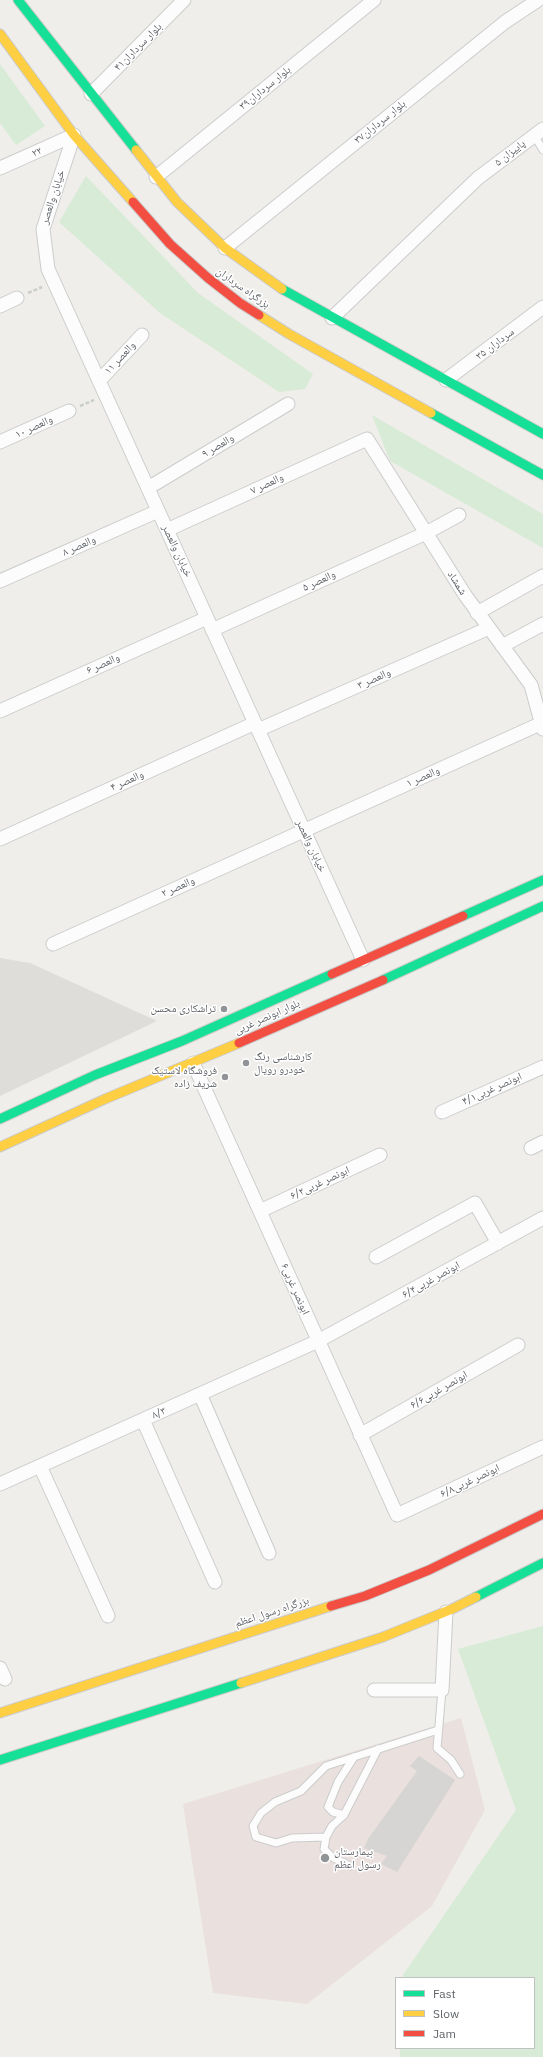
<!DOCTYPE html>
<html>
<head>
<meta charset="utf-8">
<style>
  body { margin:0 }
  #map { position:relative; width:543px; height:2057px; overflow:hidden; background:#efeeea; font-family:"IBM Plex Sans",sans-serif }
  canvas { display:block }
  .legend { position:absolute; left:395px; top:1977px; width:140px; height:72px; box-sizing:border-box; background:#fff; border:1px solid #bfc1c3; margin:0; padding:5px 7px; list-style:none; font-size:12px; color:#5f6368 }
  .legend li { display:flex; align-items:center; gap:8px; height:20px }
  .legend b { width:20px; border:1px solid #bfc1c3 }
</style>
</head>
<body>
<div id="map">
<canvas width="543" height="2057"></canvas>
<ul class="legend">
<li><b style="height:5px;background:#16e098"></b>Fast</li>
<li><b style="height:5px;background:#ffcf43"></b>Slow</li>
<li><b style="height:5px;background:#f24e42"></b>Jam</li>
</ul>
</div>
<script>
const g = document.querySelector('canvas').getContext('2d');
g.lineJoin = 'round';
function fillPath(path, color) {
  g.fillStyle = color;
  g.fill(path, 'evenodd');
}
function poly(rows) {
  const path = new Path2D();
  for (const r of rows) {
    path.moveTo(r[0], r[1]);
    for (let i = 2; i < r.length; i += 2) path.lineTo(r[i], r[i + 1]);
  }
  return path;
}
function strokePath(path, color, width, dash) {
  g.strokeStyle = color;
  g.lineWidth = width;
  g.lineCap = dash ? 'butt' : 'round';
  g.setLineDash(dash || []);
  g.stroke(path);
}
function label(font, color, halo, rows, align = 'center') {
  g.font = font + ' "IBM Plex Sans","Noto Naskh Arabic",sans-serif';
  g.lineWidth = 3;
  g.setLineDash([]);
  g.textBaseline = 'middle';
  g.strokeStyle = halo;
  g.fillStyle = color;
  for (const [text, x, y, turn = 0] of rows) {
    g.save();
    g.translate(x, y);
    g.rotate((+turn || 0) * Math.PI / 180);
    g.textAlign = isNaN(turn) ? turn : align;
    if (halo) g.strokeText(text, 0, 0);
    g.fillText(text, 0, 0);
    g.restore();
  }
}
fillPath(poly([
  [0,958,30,963,157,1021,0,1096]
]), '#dfddda');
fillPath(poly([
  [461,1718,485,1810,432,1906,307,2004,213,1993,183,1804]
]), '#eae0de');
fillPath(poly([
  [0,64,45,126,16,145,0,123],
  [86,176,198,293,313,374,305,389,279,392,160,313,59,222],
  [372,415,543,514,543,548,390,461],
  [543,1626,543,2057,400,2057,400,2048,534,2048,534,1978,403,1978,403,1975,516,1810,458,1649]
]), '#d8ebd6');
fillPath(poly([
  [419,1756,455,1780,397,1872,381,1864,387,1856,364,1848,368,1839,417,1771,410,1766]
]), '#d6d5d3');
const lane = poly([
  [534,135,543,150],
  [442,1690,437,1748,451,1760,460,1774],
  [344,1815,333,1812,328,1807,338,1782,354,1757],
  [326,1837,292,1838,276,1843,256,1837,253,1826,261,1813,275,1802,301,1791,326,1766,438,1730],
  [350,1866,332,1857,324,1849,326,1837,332,1826,344,1815,378,1749]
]);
const street = poly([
  [91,94,184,0],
  [74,135,43,229,48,269,363,960],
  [0,168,74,135],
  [156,177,374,0],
  [225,248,505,22,538,0],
  [0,306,17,298],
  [332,318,478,178,543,129],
  [446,380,543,307],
  [99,381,142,335],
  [0,442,69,411],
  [148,488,288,404],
  [167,530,367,439,465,595,531,685,543,729],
  [0,581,158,511],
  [477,613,543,576],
  [212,630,426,533,459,515],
  [502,646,543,624],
  [0,711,207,618],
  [258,730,489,628],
  [0,839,255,723],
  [53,944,542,723],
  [193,1063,397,1515,543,1447],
  [442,1112,543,1067],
  [531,1148,543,1142],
  [260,1211,380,1155],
  [376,1257,475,1203,498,1243],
  [200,1394,269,1553],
  [143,1420,215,1582],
  [360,1435,518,1345],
  [40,1466,108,1616],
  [0,1484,318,1341,543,1218],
  [0,1668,5,1679],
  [374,1690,442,1690,446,1612]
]);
const fast = poly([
  [18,0,136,150],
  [282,289,543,434],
  [431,413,543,475],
  [463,916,543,880],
  [383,980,543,906],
  [0,1119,95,1075,182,1041,332,974],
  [476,1597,543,1563],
  [0,1760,241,1683]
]);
const slow = poly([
  [0,34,74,135,133,202],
  [136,150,177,202,225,248,282,289],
  [259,315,289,334,431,413],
  [0,1147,105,1099,239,1043],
  [241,1683,383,1637,452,1609,476,1597],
  [0,1713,331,1606]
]);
const jam = poly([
  [133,202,170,244,208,278,240,303,259,315],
  [332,974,463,916],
  [239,1043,383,980],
  [331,1606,365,1596,429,1570,543,1514]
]);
strokePath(lane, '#cbcccc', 9);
strokePath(street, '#cbcccc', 15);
strokePath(fast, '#cacacb', 11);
strokePath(slow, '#cacacb', 11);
strokePath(jam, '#cacacb', 11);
strokePath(poly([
  [28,293,42,287],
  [80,406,94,400]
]), '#cacfcc', 2.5, [4, 2]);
strokePath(lane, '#fdfcfc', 7);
strokePath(street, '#fdfcfc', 13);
strokePath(fast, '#16e098', 9);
strokePath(slow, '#ffcf43', 9);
strokePath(jam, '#f24e42', 9);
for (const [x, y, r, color] of [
  [224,1009,4,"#919496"],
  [246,1063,4,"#919496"],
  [225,1077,4,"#919496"],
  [325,1858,5,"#919496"]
]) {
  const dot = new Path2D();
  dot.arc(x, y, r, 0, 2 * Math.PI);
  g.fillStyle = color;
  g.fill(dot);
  strokePath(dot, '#fff', 1.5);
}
label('11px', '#5f6368', '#fff', [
  ["بلوار سرداران۴۱",138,47,-45],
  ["بلوار سرداران۳۹",265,88,-39],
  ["بلوار سرداران۳۷",380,122,-39],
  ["۲۲",37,152,-24],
  ["پاییزان ۵",510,153,-38],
  ["خیابان والعصر",53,197,-72],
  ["بزرگراه سرداران",243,288,35],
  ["سرداران ۳۵",495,344,-37],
  ["والعصر ۱۱",120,358,-47],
  ["والعصر ۱۰",34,427,-25],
  ["والعصر ۹",218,446,-31],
  ["والعصر ۷",267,484,-25],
  ["والعصر ۸",79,546,-24],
  ["خیابان والعصر",177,551,65],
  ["والعصر ۵",319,581,-25],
  ["شمشاد",457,583,57],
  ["والعصر ۶",103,664,-24],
  ["والعصر ۳",374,679,-24],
  ["والعصر ۱",423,777,-24],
  ["والعصر ۴",127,781,-24],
  ["خیابان والعصر",311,846,65],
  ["والعصر ۲",178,887,-24],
  ["بلوار ابونصر غربی",267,1017,-24],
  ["۴/۱ابونصر غربی",492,1089,-24],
  ["۶/۲ابونصر غربی",320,1183,-25],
  ["۶/۴ابونصر غربی",431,1280,-29],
  ["۶ابونصر غربی",295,1289,66],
  ["۶/۶ابونصر غربی",439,1390,-30],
  ["۸/۳",159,1413,-24],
  ["۶/۸ابونصر غربی",470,1481,-25],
  ["بزرگراه رسول اعظم",272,1612,-18]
]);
label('11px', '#5f6368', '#fff', [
  ["تراشکاری محسن",216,1009],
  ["کارشناسی رنگ",254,1057,"left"],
  ["خودرو رویال",254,1070,"left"],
  ["فروشگاه لاستیک",217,1071],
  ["شریف زاده",217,1084],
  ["بیمارستان",334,1852,"left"],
  ["رسول اعظم",334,1865,"left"]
], 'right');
</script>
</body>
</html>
